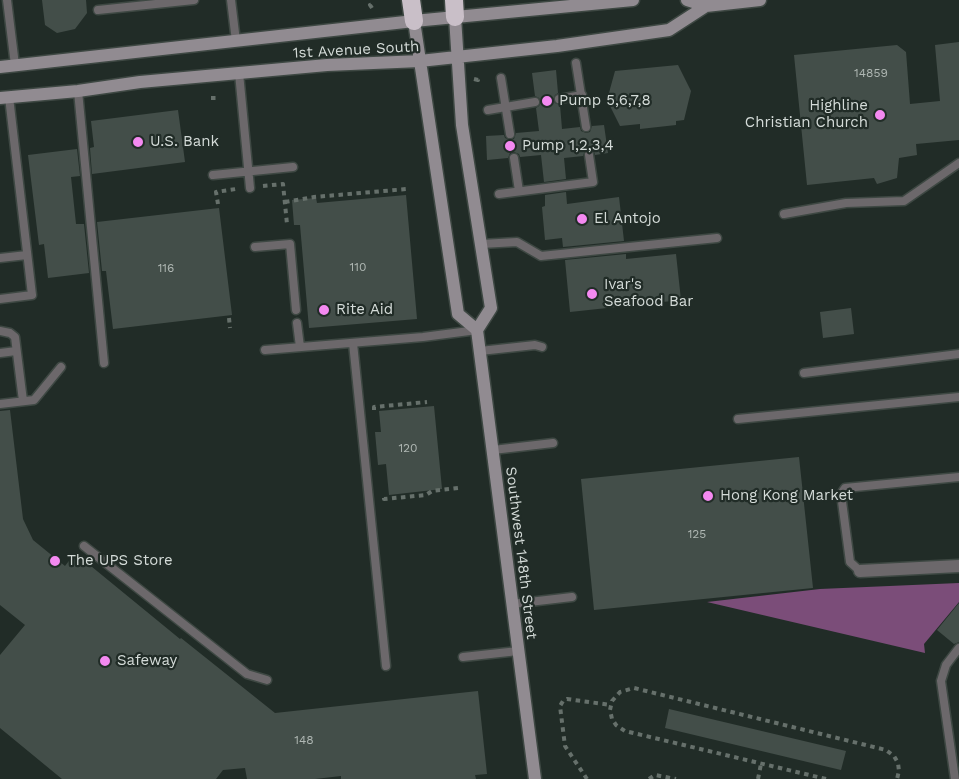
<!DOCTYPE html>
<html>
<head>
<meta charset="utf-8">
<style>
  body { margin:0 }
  canvas { display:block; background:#212c27 }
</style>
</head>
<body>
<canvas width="959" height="779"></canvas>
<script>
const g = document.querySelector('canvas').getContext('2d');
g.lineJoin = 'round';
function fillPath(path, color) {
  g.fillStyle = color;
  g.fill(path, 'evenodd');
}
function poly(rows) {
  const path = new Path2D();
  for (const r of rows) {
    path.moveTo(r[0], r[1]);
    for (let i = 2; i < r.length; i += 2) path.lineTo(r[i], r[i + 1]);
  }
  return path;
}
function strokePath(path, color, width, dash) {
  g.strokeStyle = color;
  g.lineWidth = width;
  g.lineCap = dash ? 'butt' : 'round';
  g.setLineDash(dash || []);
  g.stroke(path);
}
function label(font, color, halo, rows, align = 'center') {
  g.font = font + ' "Work Sans",sans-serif';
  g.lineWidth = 4.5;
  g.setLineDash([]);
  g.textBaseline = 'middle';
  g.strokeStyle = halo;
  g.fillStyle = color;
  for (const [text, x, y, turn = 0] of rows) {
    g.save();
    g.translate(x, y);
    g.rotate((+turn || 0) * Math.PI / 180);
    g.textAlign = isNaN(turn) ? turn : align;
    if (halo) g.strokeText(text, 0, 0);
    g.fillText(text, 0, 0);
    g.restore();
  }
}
fillPath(poly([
  [959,583,959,602,924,644,925,653,707,602,820,589]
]), '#7b4d79');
fillPath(poly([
  [42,0,86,0,87,13,75,29,57,33,45,25],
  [959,42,959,140,916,144,917,155,899,158,897,178,877,184,874,178,807,185,794,55,897,45,906,52,910,104,940,101,935,45],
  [678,65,691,91,684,120,676,121,676,125,640,129,640,124,620,126,607,100,615,71],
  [556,70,558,93,555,95,553,100,555,103,560,105,562,129,580,127,581,131,586,133,590,132,592,126,604,125,608,153,595,155,594,151,589,149,585,150,583,156,564,158,566,179,544,182,541,155,520,157,519,154,514,152,510,153,508,158,487,160,486,136,504,135,505,138,510,140,514,139,516,133,539,131,536,108,539,106,541,102,539,98,535,96,532,73],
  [178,110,185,162,92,174,90,148,94,147,91,121],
  [77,149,80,176,71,177,76,224,84,224,89,273,48,278,44,244,39,245,28,155],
  [566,192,567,204,619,197,624,241,563,247,562,238,545,240,542,207,545,206,545,195],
  [406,195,417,319,309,328,300,225,294,225,292,200,316,198,317,203],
  [219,208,232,315,113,329,106,271,102,271,97,222],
  [626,254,626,259,676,254,681,300,570,312,565,260],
  [851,308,854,334,823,338,820,312],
  [434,406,442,489,389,495,386,464,378,465,375,432,381,432,379,411],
  [10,410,23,519,33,540,65,566,75,553,180,639,181,638,275,713,478,691,487,774,475,775,476,779,341,779,341,776,315,779,247,779,245,768,223,770,216,779,62,779,0,728,0,655,25,625,0,605,0,411],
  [799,457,813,588,594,610,581,479],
  [959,603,959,642,954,644,937,630],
  [669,709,846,751,841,770,665,728]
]), '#434e49');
const lane = poly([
  [7,0,15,65],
  [231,0,236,41],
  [98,10,194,0],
  [576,63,586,127],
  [239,73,250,188],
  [501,78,510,134],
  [78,91,104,363],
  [559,99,582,95],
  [488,110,535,102],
  [514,158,519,191],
  [213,175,293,167],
  [499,194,593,182,589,155],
  [784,214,846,203,904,201,959,163],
  [481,244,517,242,541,256,717,238],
  [255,247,290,244,296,310],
  [0,258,27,255],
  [0,299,32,295,9,97],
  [297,323,300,347],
  [0,331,10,333,15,337,23,401],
  [353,343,386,666],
  [265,350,423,337,477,330],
  [480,351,535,345,542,347],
  [0,353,16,351],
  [804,373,959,354],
  [0,404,34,400,61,367],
  [738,419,959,397],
  [493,450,553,443],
  [84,546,247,674,267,680],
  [860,571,850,562,841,494,845,488,959,477],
  [512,604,572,597],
  [463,657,518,651],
  [955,779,941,681,946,665,959,648]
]);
const street = poly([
  [860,571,959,566]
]);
const secondary = poly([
  [687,0,706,6,760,0],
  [455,17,462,125,491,308,477,330],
  [414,21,458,314,477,330,535,779],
  [0,67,414,21,633,0],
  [0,98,78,91,140,82,327,65,420,61,557,46,669,30,706,6]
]);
const highway = poly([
  [411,0,414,21],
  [454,0,455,17]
]);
strokePath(lane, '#3e4843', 11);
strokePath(street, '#3e4843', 15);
strokePath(secondary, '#3e4843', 15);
strokePath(highway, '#3e4843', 21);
strokePath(poly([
  [372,8,370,5,375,4],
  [474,79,478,80,478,76],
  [211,98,217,98],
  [263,186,283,184,287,224],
  [285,202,314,197,407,189],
  [218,204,216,192,236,189],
  [229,318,230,328],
  [374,410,374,407,427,402],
  [384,498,384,499,426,495,432,491,458,488],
  [587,779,565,746,560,706,563,701,567,699,611,705],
  [649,779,655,775,676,779],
  [758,779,761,764],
  [826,779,625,731,616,725,612,719,610,710,612,701,620,692,634,688,886,750,894,756,898,763,899,771,897,779]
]), '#66706b', 4, [4.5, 4.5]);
strokePath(lane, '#6c686b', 8);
strokePath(street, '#6c686b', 12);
strokePath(secondary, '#918b91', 12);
strokePath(highway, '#c9bfc8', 18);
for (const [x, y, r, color] of [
  [547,101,6,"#f489f1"],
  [880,115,6,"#f489f1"],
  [138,142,6,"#f489f1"],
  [510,146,6,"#f489f1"],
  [582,219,6,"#f489f1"],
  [592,294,6,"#f489f1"],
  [324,310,6,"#f489f1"],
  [708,496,6,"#f489f1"],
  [55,561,6,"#f489f1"],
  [105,661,6,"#f489f1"]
]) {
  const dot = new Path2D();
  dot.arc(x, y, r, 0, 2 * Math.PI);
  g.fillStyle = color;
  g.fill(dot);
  strokePath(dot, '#212c27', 2);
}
label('12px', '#b0b8b4', null, [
  ["14859",871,73],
  ["110",358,267],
  ["116",166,268],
  ["120",408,448],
  ["125",697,534],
  ["148",304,740]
]);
label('15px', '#d4dbd8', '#212c27', [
  ["1st Avenue South",356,50,-3],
  ["Southwest 148th Street",521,553,83]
]);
label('15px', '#d4dbd8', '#212c27', [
  ["Pump 5,6,7,8",559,101],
  ["Highline",868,106,"right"],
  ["Christian Church",868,123,"right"],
  ["U.S. Bank",150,142],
  ["Pump 1,2,3,4",522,146],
  ["El Antojo",594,219],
  ["Ivar's",604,285],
  ["Seafood Bar",604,302],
  ["Rite Aid",336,310],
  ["Hong Kong Market",720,496],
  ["The UPS Store",67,561],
  ["Safeway",117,661]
], 'left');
</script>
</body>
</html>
